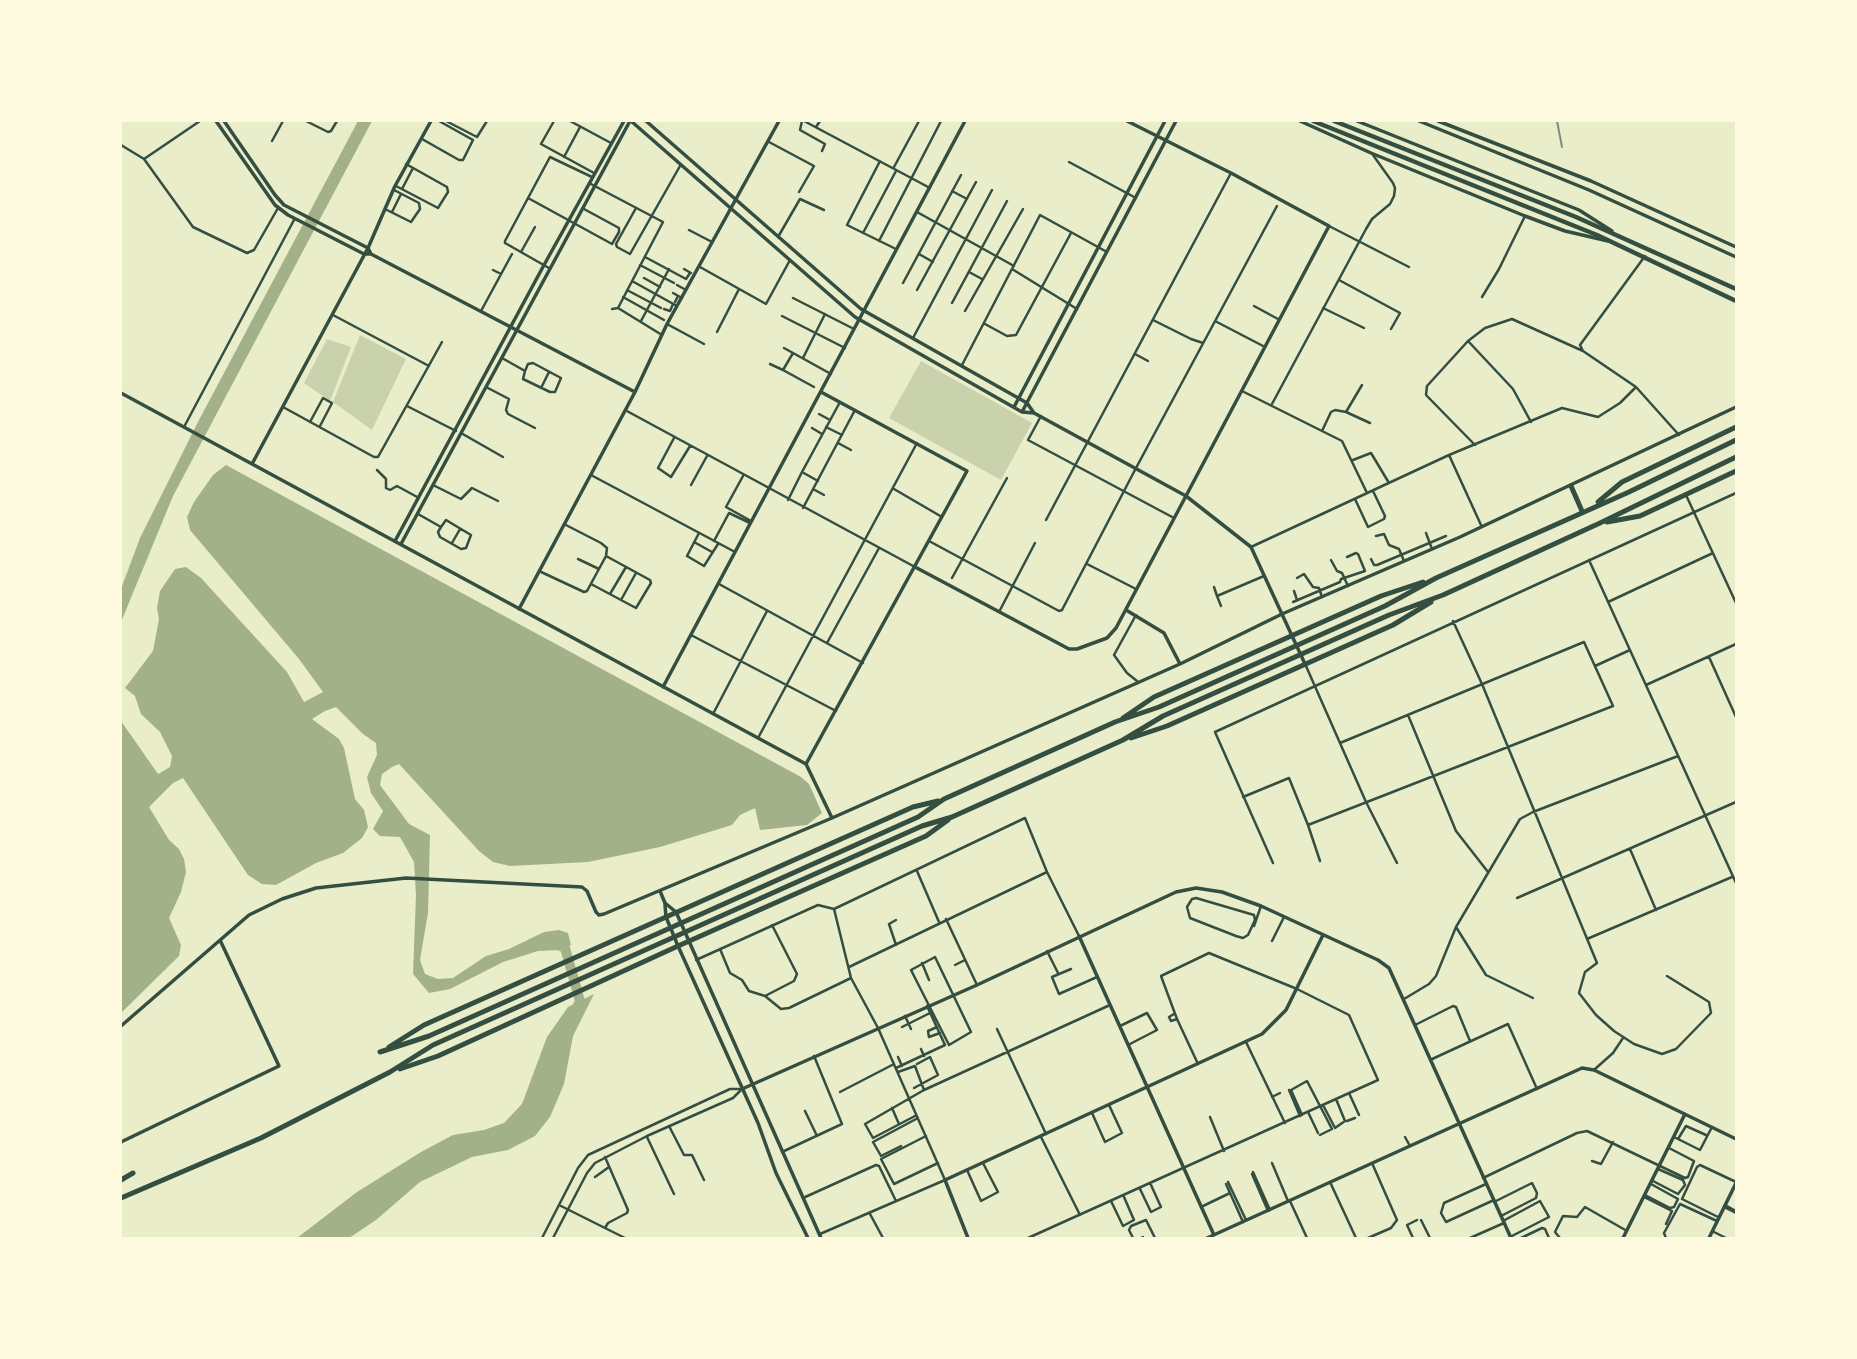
<!DOCTYPE html>
<html>
<head>
<meta charset="utf-8">
<style>
  body { margin:0 }
  #map { position:relative; width:1857px; height:1359px; overflow:hidden; background:#e9edc9; font-family:Helvetica,sans-serif }
  canvas { display:block }
  .frame { position:absolute; inset:0; border:122px solid #fefae0; pointer-events:none }
</style>
</head>
<body>
<div id="map">
<canvas width="1857" height="1359"></canvas>
<div class="frame"></div>
</div>
<script>
const g = document.querySelector('canvas').getContext('2d');
g.lineJoin = 'round';
function fillPath(path, color) {
  g.fillStyle = color;
  g.fill(path, 'evenodd');
}
function poly(rows) {
  const path = new Path2D();
  for (const r of rows) {
    path.moveTo(r[0], r[1]);
    for (let i = 2; i < r.length; i += 2) path.lineTo(r[i], r[i + 1]);
  }
  return path;
}
function strokePath(path, color, width, dash) {
  g.strokeStyle = color;
  g.lineWidth = width;
  g.lineCap = dash ? 'butt' : 'round';
  g.setLineDash(dash || []);
  g.stroke(path);
}
fillPath(poly([
  [360,335,406,359,372,430,333,402],
  [327,339,351,347,330,401,304,383],
  [921,361,1032,423,1001,480,889,418]
]), '#cad2ad');
fillPath(poly([
  [358,121,372,121,173,496,121,622,121,589,140,538,199,420],
  [226,465,801,777,809,784,822,813,807,825,760,830,755,808,740,815,732,825,660,847,588,862,510,866,493,862,479,851,399,764,392,767,382,774,380,785,409,824,430,835,428,913,420,960,425,974,438,979,453,978,486,956,509,949,544,932,559,930,568,933,571,945,560,950,538,951,503,962,450,989,429,993,413,974,416,895,414,862,400,837,380,836,373,829,383,811,371,793,367,777,377,755,376,743,363,734,336,707,325,711,312,719,339,739,344,748,355,799,364,810,368,827,362,838,343,853,316,863,276,885,262,884,248,875,183,778,173,783,149,807,169,840,179,849,184,859,186,872,181,892,169,918,181,945,179,956,121,1013,121,721,158,774,170,767,172,756,160,732,141,714,135,696,125,688,153,651,159,619,157,608,160,591,175,569,186,567,201,578,287,672,304,702,323,692,299,659,190,530,187,517,194,502,213,475],
  [594,994,573,1036,564,1084,550,1117,535,1136,508,1150,472,1157,420,1182,376,1220,349,1238,297,1238,357,1192,421,1152,453,1135,484,1130,504,1123,522,1104,547,1037,568,1007]
]), '#a3b18a');
strokePath(poly([
  [554,943,565,948,580,1001,575,1012]
]), '#a3b18a', 10);
strokePath(poly([
  [306,121,328,132,331,131,337,121],
  [446,121,477,137,487,121],
  [554,121,541,144,594,173],
  [570,121,611,143],
  [802,121,800,130,825,144,822,151],
  [804,121,930,188],
  [816,127,820,121],
  [422,139,459,160,463,160,473,140,439,121],
  [272,141,283,121],
  [769,142,814,166,799,192],
  [121,145,144,159,193,227,247,253,254,250,278,208],
  [564,157,580,127],
  [144,159,200,121],
  [880,161,847,225,896,249],
  [1069,162,1136,198],
  [894,167,919,121],
  [589,183,663,222,618,308],
  [396,186,438,208,448,192,447,187,406,164],
  [402,189,413,168],
  [952,191,967,199],
  [528,198,612,244,619,232,619,228,584,209],
  [636,208,616,244,617,247,630,254,680,166],
  [385,209,411,222,420,209,419,203,394,190],
  [392,212,401,194],
  [917,212,1014,266],
  [1329,226,1409,267],
  [689,230,712,242],
  [863,233,896,171],
  [778,237,800,199,824,210],
  [879,241,941,121],
  [521,252,535,227],
  [919,254,933,262],
  [1645,256,1580,345,1583,351,1636,387,1679,435],
  [645,257,686,279,690,273],
  [640,265,674,283],
  [700,267,766,304,790,260],
  [549,268,505,243,505,241,550,157,592,177],
  [684,269,691,273],
  [1012,269,1077,309],
  [493,270,501,274],
  [969,272,982,279],
  [644,278,660,287],
  [1339,280,1400,313,1391,329],
  [632,281,677,306],
  [903,283,961,175],
  [677,285,686,290],
  [627,290,661,308],
  [917,290,976,182],
  [673,293,682,298],
  [623,297,664,320],
  [1482,297,1499,269,1525,216],
  [793,298,854,329],
  [675,302,678,296],
  [952,303,1007,201],
  [1254,306,1278,319],
  [1323,308,1364,328],
  [612,309,618,308,662,335],
  [664,309,670,311,673,304],
  [481,311,512,254],
  [965,311,1023,209],
  [333,315,429,366],
  [782,316,845,348],
  [1153,320,1191,339,1203,343],
  [641,321,669,269],
  [1215,321,1265,347],
  [667,324,704,344],
  [985,324,1007,336,1016,335,1071,233],
  [717,332,739,289],
  [913,338,992,190],
  [1468,341,1427,386,1426,395,1475,445],
  [784,348,831,374],
  [1135,354,1148,361],
  [502,358,525,371,528,364,533,363,561,378,555,392,550,392,523,379,525,371],
  [803,358,825,314],
  [770,364,783,370,793,353],
  [962,365,1040,215,1107,252],
  [783,370,814,387],
  [486,387,509,399,506,410,508,414,535,428],
  [541,388,549,372],
  [1242,391,1342,441,1367,493],
  [1272,404,1366,229,1372,219,1390,204,1394,196,1395,188,1393,183,1373,155],
  [407,406,456,431],
  [283,407,374,457,378,457,442,342],
  [625,410,915,567],
  [1346,412,1370,423],
  [819,414,830,420],
  [1041,416,1028,440,1174,518],
  [310,422,323,398,332,403,320,426],
  [1531,422,1513,389,1468,341,1485,328,1512,319,1583,351],
  [184,427,294,220],
  [826,427,842,435],
  [812,428,822,434],
  [1322,431,1331,412,1335,410,1346,412,1362,385],
  [461,433,503,457],
  [674,438,658,468,671,477,690,446],
  [838,443,851,450],
  [1449,455,1481,525],
  [1353,460,1371,453,1389,483],
  [377,470,386,479,386,488,390,490,397,486,419,498],
  [591,475,735,552],
  [743,476,726,507,751,521],
  [818,481,802,472,840,402],
  [433,485,461,499,472,488,498,501],
  [691,485,707,456],
  [813,489,824,495],
  [894,489,942,517],
  [1686,495,1736,603],
  [1355,499,1368,527,1384,519,1385,516,1373,491],
  [788,500,802,472],
  [803,508,855,410],
  [418,514,441,527,446,520,471,535,466,548,461,549,440,537,438,532,441,527],
  [1046,520,1231,173],
  [699,533,687,556,704,566,718,544],
  [1426,533,1432,549],
  [1376,536,1384,534,1389,545,1399,549,1404,561],
  [714,541,729,513,750,523],
  [929,541,1059,611,1062,610,1136,468,1277,206],
  [694,542,712,552],
  [452,543,460,529],
  [1251,547,1449,455,1562,408,1598,417,1620,403,1636,387],
  [578,559,599,569],
  [1371,559,1374,565,1377,565,1446,536],
  [1331,560,1337,571,1342,573,1348,586],
  [1589,560,1736,883],
  [1087,564,1136,589],
  [539,571,584,592,587,591,606,556,607,548,601,543,564,524],
  [952,578,1007,478],
  [1297,578,1304,574,1313,587,1319,588,1322,597],
  [591,584,636,608,651,583,650,580,606,556],
  [719,584,863,663],
  [1214,587,1217,596,1264,576],
  [1294,591,1297,600],
  [610,594,626,567],
  [1217,596,1221,606],
  [621,600,636,573],
  [1293,602,1340,582,1341,579,1365,571,1358,554,1356,553,1347,557],
  [1608,602,1713,553],
  [999,612,1035,543],
  [1136,615,1114,655,1127,673,1137,681],
  [1453,621,1482,684,1597,963,1585,972,1579,993,1596,1015,1614,1031,1634,1044,1662,1054,1676,1049,1711,1013,1709,1002,1667,976],
  [691,635,836,711],
  [827,643,879,548],
  [1709,657,1736,717],
  [1306,666,1366,802,1397,863],
  [1595,666,1630,650],
  [1646,685,1736,644],
  [713,714,767,611],
  [1408,715,1456,831,1488,872],
  [758,738,917,443],
  [1243,797,1289,778,1308,825,1613,706,1584,642,1340,743],
  [1308,825,1320,861],
  [1630,849,1656,910],
  [1273,863,1215,732,1736,493],
  [917,871,939,922],
  [1196,898,1254,915,1255,920,1248,935,1243,938,1236,936,1190,918,1187,907,1192,899,1196,898],
  [1517,898,1736,802],
  [834,909,1025,818,1047,872,1079,936],
  [946,919,977,985],
  [896,920,889,924,896,945],
  [1254,926,1261,906],
  [1456,927,1486,975,1533,998],
  [1587,939,1732,877],
  [1272,941,1284,917],
  [720,949,730,973,742,980,749,991,765,996,794,981,797,974,772,925],
  [1047,951,1058,973],
  [935,957,971,1032,949,1045,911,970,935,957],
  [696,960,818,905,834,909,851,978,878,1028,945,1180,820,1234],
  [922,963,929,980],
  [955,965,965,960],
  [849,967,1047,872],
  [1071,969,1052,977,1059,994,1097,977],
  [765,996,781,1009,789,1008,851,978],
  [1404,999,1429,984,1436,976,1456,927,1520,819,1533,812,1678,756],
  [1174,1014,1169,1017,1171,1021,1177,1019],
  [905,1016,911,1029],
  [1415,1025,1453,1006,1456,1007,1470,1041],
  [1120,1026,1147,1013,1157,1030,1128,1045],
  [902,1027,930,1013],
  [937,1027,928,1031,929,1037,940,1033],
  [997,1029,1046,1134],
  [1246,1042,1285,1123],
  [921,1049,924,1056],
  [898,1057,902,1066],
  [1430,1060,1508,1024,1537,1089],
  [896,1068,945,1045,927,1006],
  [1595,1069,1613,1053,1623,1038],
  [898,1072,915,1066,924,1090],
  [914,1088,938,1075,930,1057,917,1064],
  [1289,1090,1300,1116],
  [840,1092,894,1064],
  [1349,1093,1359,1115],
  [1272,1097,1280,1093],
  [1323,1105,1335,1128,1345,1121,1336,1099],
  [892,1108,899,1124],
  [805,1111,817,1136],
  [1308,1112,1318,1133],
  [1092,1113,1105,1142,1122,1133,1109,1105],
  [1302,1115,1291,1090,1307,1081,1332,1129,1320,1135],
  [915,1116,873,1138,865,1124,924,1090,1110,1005],
  [1210,1117,1224,1151],
  [1347,1121,1355,1118],
  [669,1126,684,1155,692,1155,704,1180],
  [926,1136,881,1159,894,1184,938,1163],
  [647,1137,674,1194],
  [1041,1137,1080,1215],
  [1405,1137,1410,1146],
  [1674,1137,1700,1150,1712,1127],
  [1678,1139,1686,1126,1706,1135],
  [901,1146,881,1156,873,1142,918,1118],
  [782,1152,842,1124,814,1056],
  [1592,1161,1601,1164,1613,1142],
  [1272,1163,1288,1201],
  [967,1170,981,1201,998,1192,983,1163],
  [1253,1172,1270,1210],
  [1252,1174,1268,1211],
  [595,1177,609,1167],
  [1483,1178,1577,1133,1587,1131,1685,1178,1688,1177,1694,1161,1669,1148],
  [1653,1181,1678,1194,1685,1185,1683,1180,1658,1169],
  [1228,1182,1246,1220],
  [1330,1182,1356,1238],
  [1226,1184,1243,1222],
  [1486,1184,1444,1203,1441,1213,1446,1222,1494,1200],
  [1140,1189,1151,1212,1161,1207,1151,1185],
  [1645,1195,1670,1208,1674,1207,1678,1199,1651,1184],
  [1644,1197,1672,1211,1666,1224],
  [803,1198,876,1165,879,1166,896,1201],
  [1111,1201,1123,1226,1134,1220,1124,1197],
  [1290,1201,1307,1238],
  [1494,1202,1532,1183,1537,1193,1536,1198,1501,1216],
  [559,1205,625,1238],
  [1725,1205,1736,1211],
  [1201,1207,1230,1193],
  [1724,1207,1736,1213],
  [870,1214,883,1238],
  [1718,1217,1682,1199,1697,1167,1700,1165,1736,1182],
  [1421,1220,1430,1238],
  [1503,1221,1540,1201,1549,1217,1510,1237],
  [605,1228,608,1223,627,1213,628,1210,605,1157],
  [1714,1232,1726,1238],
  [542,1238,578,1168,588,1155,730,1089,741,1089],
  [553,1238,587,1173,595,1163,647,1136,733,1098,742,1089],
  [1028,1238,1378,1080,1349,1015,1297,989,1209,953,1161,976,1177,1019,1198,1064],
  [1133,1238,1129,1230,1131,1226,1146,1220,1155,1238],
  [1141,1238,1143,1237],
  [1368,1238,1391,1228,1397,1220,1372,1163],
  [1413,1238,1407,1225,1417,1220],
  [1470,1238,1504,1223],
  [1521,1238,1542,1228,1545,1229,1549,1238],
  [1560,1238,1555,1232,1563,1216,1577,1217,1585,1207,1627,1231],
  [1666,1238,1664,1233,1680,1204,1717,1221]
]), '#344e41', 2.5);
strokePath(poly([
  [216,121,275,205,288,215,364,254,371,254],
  [224,121,275,195,284,205,368,248,371,254,635,392],
  [1300,121,1371,153,1525,216,1565,231,1608,241],
  [1357,121,1579,210,1612,231],
  [1419,121,1589,190,1736,257],
  [1438,121,1591,181,1736,247],
  [121,393,806,764],
  [252,464,368,248,395,186,431,121],
  [395,541,544,265,624,121],
  [401,544,630,121],
  [915,567,1069,649,1077,649,1107,638,1116,628,1329,226,1231,173,1127,121],
  [519,609,635,392,667,324,779,121],
  [1126,610,1164,633,1180,664],
  [663,687,965,121],
  [806,764,967,471,821,392],
  [806,764,832,818],
  [660,891,665,903],
  [1079,936,1214,1235],
  [121,1026,249,915,282,899,316,888,406,878,582,887,587,891,596,912,599,915,604,914,832,818,1180,664,1282,614,1460,537,1736,407],
  [742,1089,977,985,1176,892,1196,888,1222,892,1261,906,1378,960,1389,968,1511,1238],
  [121,1142,279,1066,220,940],
  [968,1238,945,1180,1262,1034,1286,1010,1323,935],
  [1207,1238,1582,1068,1594,1070,1736,1139],
  [1623,1238,1685,1114],
  [1709,1238,1736,1183]
]), '#344e41', 3.5);
strokePath(poly([
  [631,121,855,317,1022,412,1034,413],
  [646,121,861,309,1027,403,1034,413,1186,496,1251,547,1305,664],
  [1014,407,1165,121],
  [1022,412,1176,121],
  [665,903,676,912,821,1238],
  [665,905,666,917,678,946,758,1123,776,1173,808,1238]
]), '#344e41', 3.5);
strokePath(poly([
  [1313,121,1597,235,1736,301],
  [1334,121,1576,217,1736,289]
]), '#344e41', 4.5);
strokePath(poly([
  [1571,486,1582,511],
  [1598,502,1622,482,1736,427],
  [1607,522,1640,516,1736,471],
  [1123,718,1154,697,1381,596,1423,582],
  [1131,738,1167,726,1393,625,1431,602],
  [389,1047,424,1025,666,917,913,807,938,801],
  [380,1052,429,1036,918,817,944,799,1115,722,1159,707,1385,606,1436,578,1629,492,1736,440],
  [400,1069,438,1056,678,946,926,836,948,820],
  [121,1180,133,1173],
  [121,1198,261,1138,390,1072,433,1045,922,826,952,817,1123,740,1163,716,1389,615,1443,595,1600,523,1736,457]
]), '#344e41', 5);
strokePath(poly([
  [1557,121,1562,147]
]), '#7c8e77', 2);
</script>
</body>
</html>
